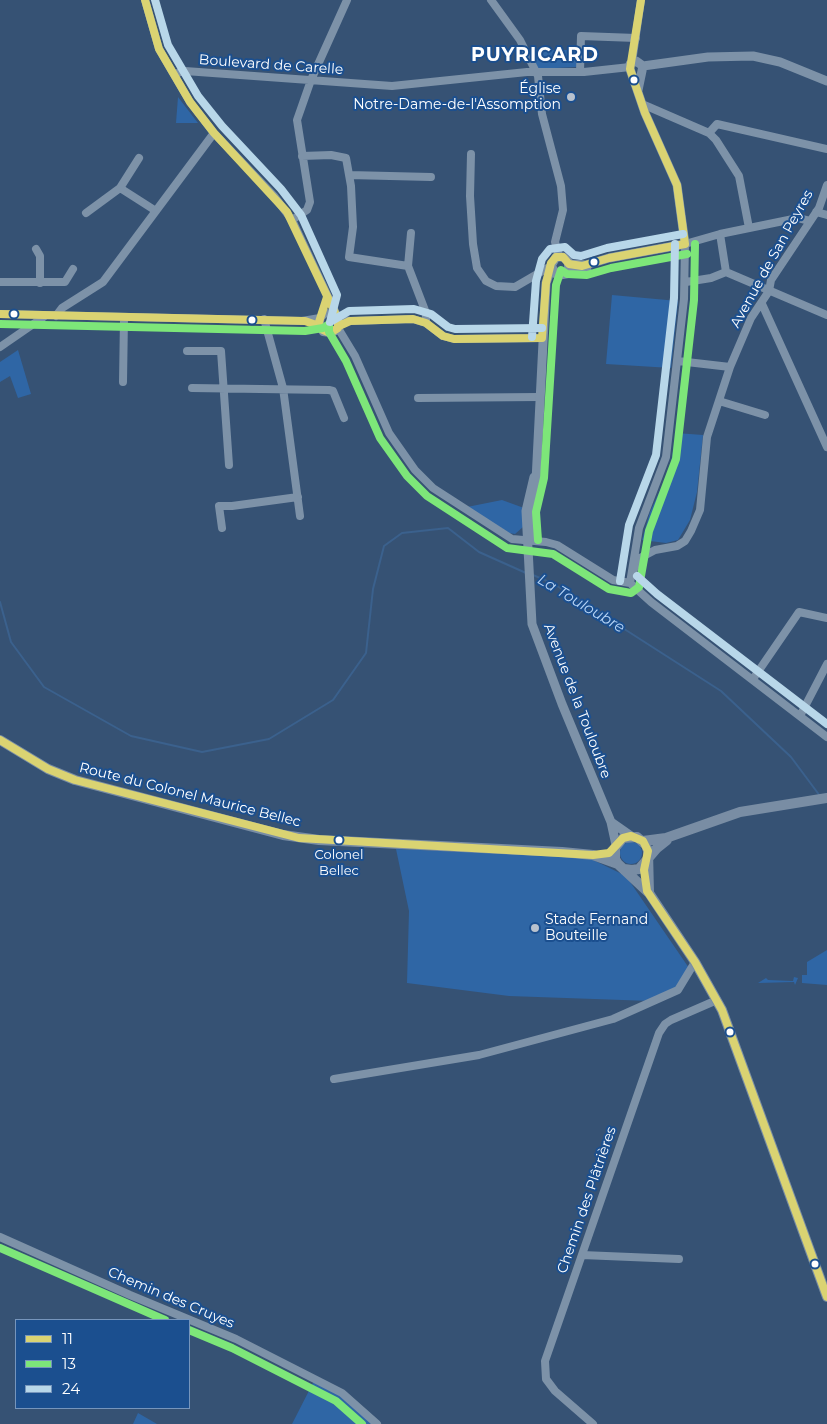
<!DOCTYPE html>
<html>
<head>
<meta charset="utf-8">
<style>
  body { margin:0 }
  #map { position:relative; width:827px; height:1424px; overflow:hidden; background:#365274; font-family:Montserrat,sans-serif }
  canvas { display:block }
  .legend { position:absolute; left:15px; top:1319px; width:175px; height:90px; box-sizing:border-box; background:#1b4f8f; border:1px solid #7695bc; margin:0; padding:6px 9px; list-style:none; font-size:15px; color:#fff }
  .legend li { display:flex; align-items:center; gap:10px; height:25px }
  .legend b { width:25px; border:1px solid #7695bc }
</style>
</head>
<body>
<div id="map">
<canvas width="827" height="1424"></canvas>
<ul class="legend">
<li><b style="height:6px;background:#dad372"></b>11</li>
<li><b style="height:6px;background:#7de679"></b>13</li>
<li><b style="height:6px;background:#b8d7e9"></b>24</li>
</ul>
</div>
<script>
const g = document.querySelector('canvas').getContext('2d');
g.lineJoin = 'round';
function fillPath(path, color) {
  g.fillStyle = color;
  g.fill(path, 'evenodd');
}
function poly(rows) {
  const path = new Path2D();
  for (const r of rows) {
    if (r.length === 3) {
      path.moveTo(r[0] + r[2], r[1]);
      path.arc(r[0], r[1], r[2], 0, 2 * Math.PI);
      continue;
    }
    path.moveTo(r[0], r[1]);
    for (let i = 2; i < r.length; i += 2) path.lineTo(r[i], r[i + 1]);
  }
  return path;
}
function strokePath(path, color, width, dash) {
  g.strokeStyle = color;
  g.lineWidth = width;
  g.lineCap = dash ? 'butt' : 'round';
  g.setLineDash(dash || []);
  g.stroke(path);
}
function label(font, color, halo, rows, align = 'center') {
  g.font = font + ' Montserrat,sans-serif';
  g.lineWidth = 4;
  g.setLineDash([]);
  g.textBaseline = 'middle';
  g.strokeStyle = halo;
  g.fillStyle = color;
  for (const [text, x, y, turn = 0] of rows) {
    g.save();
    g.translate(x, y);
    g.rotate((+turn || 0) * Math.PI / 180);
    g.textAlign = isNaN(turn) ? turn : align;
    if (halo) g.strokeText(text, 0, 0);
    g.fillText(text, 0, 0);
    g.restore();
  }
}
fillPath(poly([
  [529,50,578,50,577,67,534,69],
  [178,97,198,123,176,123],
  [612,295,678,301,671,368,606,364],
  [18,350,31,394,18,398,10,376,0,382,0,362],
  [676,433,703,435,697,492,690,520,678,540,666,543,642,540,650,512,670,469],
  [502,500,524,508,523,527,515,534,509,533,467,507],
  [631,853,11],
  [396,849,587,857,626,876,689,968,679,986,651,1001,509,996,407,983,409,911],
  [827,950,827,985,802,983,802,975,807,975,807,962],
  [794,977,798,978,795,985,794,982,758,983,766,978,768,980,793,981],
  [314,1381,343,1397,373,1424,292,1424],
  [138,1413,157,1424,133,1424]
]), '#2f66a5');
strokePath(poly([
  [533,575,554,584,721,691,791,757,820,796],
  [0,602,11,642,44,687,131,736,202,752,269,739,333,700,366,653,373,589,384,546,402,533,448,528,479,552,526,573]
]), '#3b618d', 2);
strokePath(poly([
  [145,0,159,49,190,102,214,133,274,196,292,220,340,322,336,331,330,333,323,332,319,326,321,317,326,313,335,314],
  [491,0,520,40,538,76,542,114,561,186,563,210,555,242,559,256],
  [632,62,641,0],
  [580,72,581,36,636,38],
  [174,74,185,71,392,86,527,72,584,72,630,67],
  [642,104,709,133,716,140,739,176,749,228],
  [709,133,717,124,827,149],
  [471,154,470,196,473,244,477,268,486,281,496,286,515,287,551,266],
  [302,156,331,155,346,158,351,186,353,227,349,257,408,266],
  [349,175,431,177],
  [120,188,156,211],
  [816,212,827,215],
  [86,213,120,188,139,158],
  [292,220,307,210,310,202,297,120,311,80,347,0],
  [411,233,408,266,426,313,426,323],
  [720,234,726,272],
  [36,249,40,256,40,283],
  [726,272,827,315],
  [0,282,65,282,73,269],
  [686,282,711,278,726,272],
  [762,304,827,447],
  [0,314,302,321,320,318],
  [56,316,62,308,103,282,214,133],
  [264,319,283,388,300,516],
  [338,319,350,321,413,319,426,323,443,336,454,339,542,338],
  [338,328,355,356,389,433,415,470,433,488,512,539,546,542,557,545,613,580,630,583,651,602,827,737],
  [0,347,45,316],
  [187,351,221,351,229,465],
  [678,361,730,367],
  [123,382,124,318],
  [192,388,329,390,333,391,344,418],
  [418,398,539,397],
  [719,401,765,415],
  [222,528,219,506,232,506,298,497],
  [634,569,640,558,655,550,677,546,685,541,691,531,700,510,707,437,730,367,751,318,769,291,771,280,819,208,827,185],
  [630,583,639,528,666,457,684,299,685,244,720,234,798,218,810,221],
  [753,679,799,612,827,618],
  [800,716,827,664],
  [334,1079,479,1055,613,1019,678,990,695,962],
  [0,1237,130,1295,236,1339,342,1393,377,1424],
  [582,1255,679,1259],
  [593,1424,555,1391,546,1379,545,1361,659,1033,665,1024,671,1020,717,1000]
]), '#7d92a8', 8);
strokePath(poly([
  [643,66,708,57,753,56,780,62,827,81],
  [569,264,586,265,609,258,685,244,677,185,645,113,630,69,630,64,636,61,643,66,638,90],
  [563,274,569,269,568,261,563,257,556,257,551,266,557,275,560,275,587,270],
  [534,477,526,511,532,624,562,704,611,822,616,845],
  [533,540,546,283,551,269],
  [611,822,631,836]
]), '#7d92a8', 9);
strokePath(poly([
  [0,740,48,769,75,780,283,835,319,840,562,852,593,855,618,864],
  [643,841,666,838,740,812,827,798],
  [624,869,632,870,639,869,657,848,667,840],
  [649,893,648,851,646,845,637,837,623,838,615,848,615,859,618,864,649,893,695,962,722,1010,827,1297]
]), '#798da4', 10);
strokePath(poly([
  [145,0,159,49,190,102,214,133,287,212,338,319,338,328,330,333,321,329,319,322,327,297],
  [641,0,630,69,645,113,677,185,685,244],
  [0,314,305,321,319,326],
  [339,326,350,321,413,319,426,323,443,336,454,339,542,338],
  [542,338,546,283,551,263,556,257,563,257,569,264,582,266,609,258,685,244],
  [0,740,48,769,75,780,299,838,593,855,609,853,623,838,631,836,643,841,648,851,644,870,647,891,695,962,722,1010,827,1297]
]), '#dad372', 8);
strokePath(poly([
  [0,324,305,331,323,328,329,324,329,332,346,361,380,438,407,476,427,496,507,548,553,554,609,589,631,593,639,587,649,531,676,459,694,300,695,244],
  [538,540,536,512,544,478,556,285,561,270,567,274,587,275,611,268,687,254],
  [0,1248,165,1320],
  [189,1330,232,1348,336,1401,362,1424]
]), '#7de679', 8);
strokePath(poly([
  [155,0,168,45,198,96,222,126,281,189,301,215,337,295,330,322,349,311,414,309,431,314,448,327,455,329,542,328],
  [532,337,536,281,542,259,550,249,565,247,574,255,581,256,607,248,683,234],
  [637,576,657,594,827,724],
  [620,581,629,525,656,455,674,298,675,244]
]), '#b8d7e9', 8);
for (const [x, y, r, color] of [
  [634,80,4.5,"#fff"],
  [571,97,5,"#b9c2ce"],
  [594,262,4.5,"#fff"],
  [14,314,4.5,"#fff"],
  [252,320,4.5,"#fff"],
  [339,840,4.5,"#fff"],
  [535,928,5,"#b9c2ce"],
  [730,1032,4.5,"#fff"],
  [815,1264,4.5,"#fff"]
]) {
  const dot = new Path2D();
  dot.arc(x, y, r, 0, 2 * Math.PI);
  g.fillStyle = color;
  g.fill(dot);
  strokePath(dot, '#1b4f8f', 2);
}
label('13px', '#fff', '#1b4f8f', [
  ["Colonel",339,855],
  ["Bellec",339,871]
]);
label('14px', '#fff', '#1b4f8f', [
  ["Boulevard de Carelle",271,65,4],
  ["Avenue de San Peyres",772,259,-61],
  ["Avenue de la Touloubre",577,701,69],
  ["Route du Colonel Maurice Bellec",190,795,14],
  ["Chemin des Plâtrières",587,1200,-71],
  ["Chemin des Cruyes",171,1298,23]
]);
label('14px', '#fff', '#1b4f8f', [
  ["Église",561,89],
  ["Notre-Dame-de-l'Assomption",561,105],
  ["Stade Fernand",545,920,"left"],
  ["Bouteille",545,936,"left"]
], 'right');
label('italic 15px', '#b5d3f5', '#1b4f8f', [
  ["La Touloubre",581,604,31]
]);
g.letterSpacing = '1px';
label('bold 19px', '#fff', '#1b4f8f', [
  ["PUYRICARD",535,55]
]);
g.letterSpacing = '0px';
</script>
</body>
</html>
